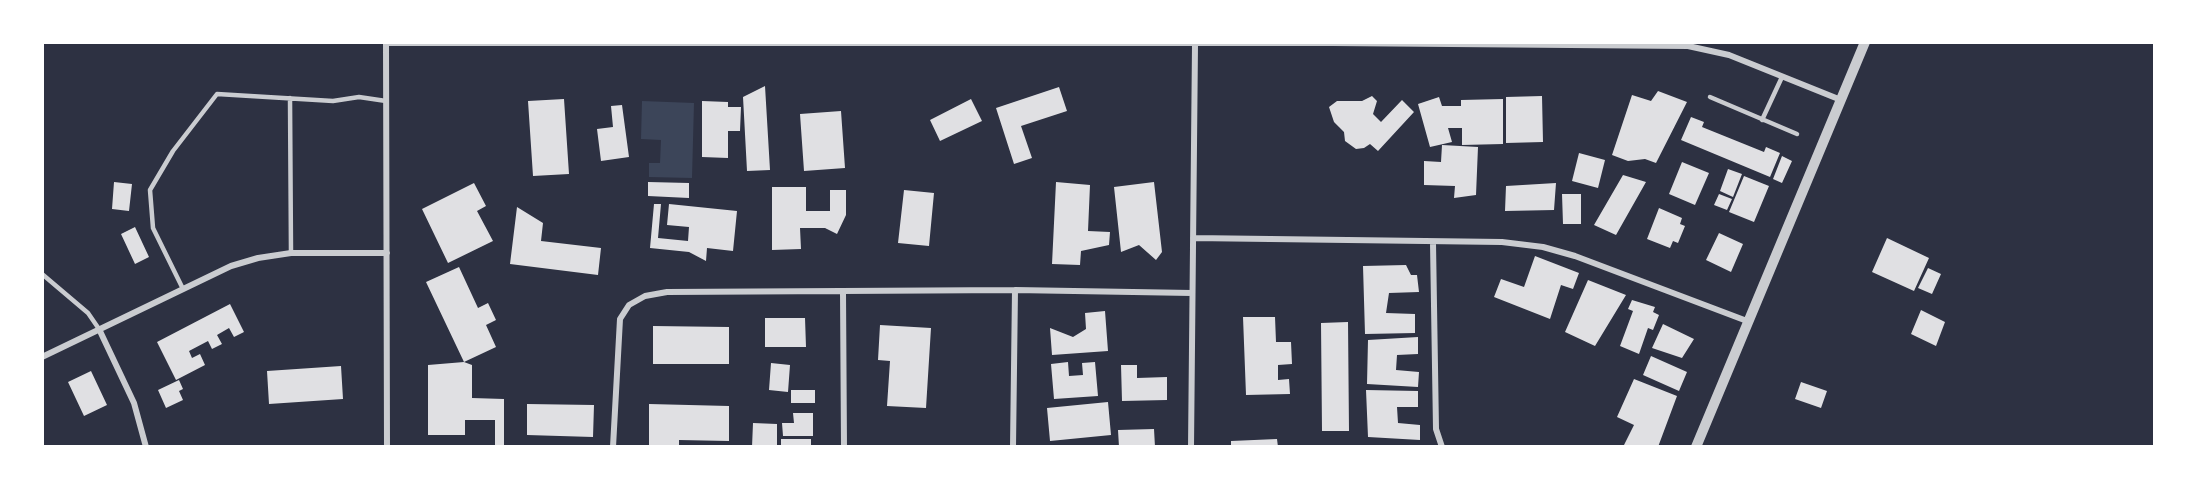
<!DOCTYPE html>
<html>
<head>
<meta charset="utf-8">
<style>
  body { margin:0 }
  #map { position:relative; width:2197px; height:489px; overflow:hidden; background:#2d3142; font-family:"Archivo Narrow",sans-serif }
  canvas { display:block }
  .frame { position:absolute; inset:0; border:44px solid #fff; pointer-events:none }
</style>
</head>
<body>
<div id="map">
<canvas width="2197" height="489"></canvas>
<div class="frame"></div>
</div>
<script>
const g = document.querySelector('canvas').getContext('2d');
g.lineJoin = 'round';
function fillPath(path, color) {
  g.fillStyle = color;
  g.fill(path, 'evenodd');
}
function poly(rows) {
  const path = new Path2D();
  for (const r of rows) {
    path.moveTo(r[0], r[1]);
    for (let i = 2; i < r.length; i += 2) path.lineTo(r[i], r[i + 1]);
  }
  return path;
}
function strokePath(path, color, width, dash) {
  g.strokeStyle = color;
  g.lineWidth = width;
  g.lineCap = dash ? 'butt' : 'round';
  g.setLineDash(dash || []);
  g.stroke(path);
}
fillPath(poly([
  [642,101,694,103,692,178,649,177,649,163,660,163,661,140,641,139]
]), '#3c4559');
fillPath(poly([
  [765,86,770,170,747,171,743,97],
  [1059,87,1067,111,1021,126,1032,158,1014,164,996,108],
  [1658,91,1687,102,1656,163,1645,159,1628,161,1612,155,1632,95,1651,101],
  [1372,96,1377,101,1373,114,1381,122,1402,100,1414,112,1378,151,1370,144,1364,148,1356,149,1345,141,1344,132,1334,122,1329,107,1337,101,1362,101],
  [1542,96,1543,142,1506,143,1506,97],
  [1439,97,1442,106,1461,106,1461,100,1503,99,1503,144,1462,145,1462,128,1448,128,1452,142,1430,147,1418,104],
  [564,99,569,174,533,176,528,101],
  [971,99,982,121,940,141,930,120],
  [702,101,728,102,728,107,741,107,740,131,728,131,728,158,702,157],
  [622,105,629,157,601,161,597,129,613,127,611,106],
  [841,111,845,168,804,171,800,114],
  [1691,117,1704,122,1702,127,1764,152,1766,147,1780,153,1770,177,1681,140],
  [1442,145,1478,147,1476,195,1454,198,1455,186,1424,185,1424,161,1441,162],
  [1579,153,1605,160,1598,188,1572,181],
  [1782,156,1792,161,1782,183,1773,179],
  [1682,162,1709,173,1695,205,1669,194],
  [1728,169,1742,174,1733,197,1720,191],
  [1623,175,1646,182,1616,235,1594,225],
  [1744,176,1769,186,1754,222,1729,212],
  [114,182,132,184,129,211,112,209],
  [648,182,689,183,689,198,648,196],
  [1056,182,1090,185,1088,231,1110,232,1109,245,1081,251,1080,265,1052,264],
  [1154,182,1162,252,1156,260,1139,245,1121,252,1114,187],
  [474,183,486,206,477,211,493,241,448,263,422,209],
  [1556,183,1554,210,1505,211,1506,186],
  [772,187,806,187,806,211,830,211,830,190,846,190,846,215,837,234,825,228,800,228,801,249,772,250],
  [904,190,934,193,929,246,898,243],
  [1562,194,1581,194,1581,224,1563,224],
  [1719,194,1732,199,1727,210,1714,205],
  [654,204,661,204,658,238,688,241,689,227,667,225,669,204,737,211,733,251,707,248,706,261,689,252,650,248],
  [517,207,543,223,541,241,601,248,598,275,510,264],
  [1659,208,1682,218,1680,224,1685,226,1678,243,1673,241,1670,248,1647,239],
  [135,227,149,257,135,264,121,234],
  [1719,233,1743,244,1731,272,1706,260],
  [1887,238,1929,258,1914,291,1872,272],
  [1535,256,1579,273,1573,289,1561,285,1550,319,1494,297,1501,279,1524,287],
  [1406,265,1411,275,1417,275,1419,292,1389,293,1386,313,1415,314,1415,333,1365,334,1363,266],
  [459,267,478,308,488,303,496,320,486,325,496,347,464,362,472,365,472,398,504,399,504,447,495,447,495,420,465,420,465,435,428,435,428,365,464,362,426,282],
  [1928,268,1941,274,1932,294,1918,288],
  [1588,280,1626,295,1595,346,1565,332],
  [1632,300,1655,307,1653,312,1659,315,1653,330,1648,328,1639,354,1620,346,1633,311,1628,309],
  [230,304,244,332,234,337,229,328,217,335,222,344,212,349,208,341,189,351,192,358,200,354,205,365,176,380,157,342],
  [1921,310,1945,322,1936,346,1911,334],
  [1105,311,1108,351,1052,355,1050,328,1073,337,1086,329,1085,313],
  [1243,317,1275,317,1276,342,1291,342,1292,364,1278,365,1278,380,1289,379,1290,394,1246,395],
  [765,318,805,318,806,347,765,347],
  [1348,322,1349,431,1322,431,1321,323],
  [1663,324,1694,339,1682,358,1652,348],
  [880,325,931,328,926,408,887,406,890,361,878,360],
  [653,326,729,327,729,364,653,364],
  [1418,337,1418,354,1397,355,1396,370,1419,372,1418,387,1367,384,1368,340],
  [1651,356,1687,372,1679,391,1643,375],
  [1068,362,1069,376,1083,375,1082,363,1095,362,1098,396,1054,399,1051,364],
  [771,363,790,365,788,392,769,390],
  [1121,365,1137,365,1137,378,1167,377,1167,400,1122,401],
  [341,366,343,399,269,404,267,371],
  [91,371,107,405,84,416,68,382],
  [1634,379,1677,396,1658,447,1623,447,1634,425,1617,417],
  [179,380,183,389,179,391,183,400,166,408,158,390],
  [1801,382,1827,391,1821,408,1795,399],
  [791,390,815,390,815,403,791,403],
  [1366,390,1418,391,1418,407,1397,407,1398,423,1420,425,1420,440,1368,437],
  [1108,402,1111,435,1050,441,1047,408],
  [527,404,594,405,593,437,527,435],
  [649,404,729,406,729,441,679,440,679,447,649,447],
  [793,413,813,413,813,436,783,436,782,423,794,423],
  [753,423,777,424,777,447,752,447],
  [1154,429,1155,447,1119,447,1118,430],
  [781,439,811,439,811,447,781,447],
  [1277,439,1278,447,1231,447,1231,441]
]), '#e0e0e3');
strokePath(poly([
  [1710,97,1797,134],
  [290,98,291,253],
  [1762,120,1782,77],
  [42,274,88,313,99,329],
  [183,289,153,228,150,190,173,151,217,94,333,101,359,97,386,101]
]), '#caccd0', 4.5);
strokePath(poly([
  [386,42,387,447],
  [386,43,1333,43,1688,46,1729,55,1841,100],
  [1193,238,1502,242,1543,247,1575,256,1747,321],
  [1433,243,1436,429,1442,447],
  [843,292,844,447],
  [99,329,134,403,146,447],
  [42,357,231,266,258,258,291,253,387,253],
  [613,447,620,319,629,305,645,296,667,292,1015,290,1192,293],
  [1013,447,1015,290],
  [1191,447,1195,45]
]), '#caccd0', 6);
strokePath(poly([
  [1696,447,1865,42]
]), '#caccd0', 10);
</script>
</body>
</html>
